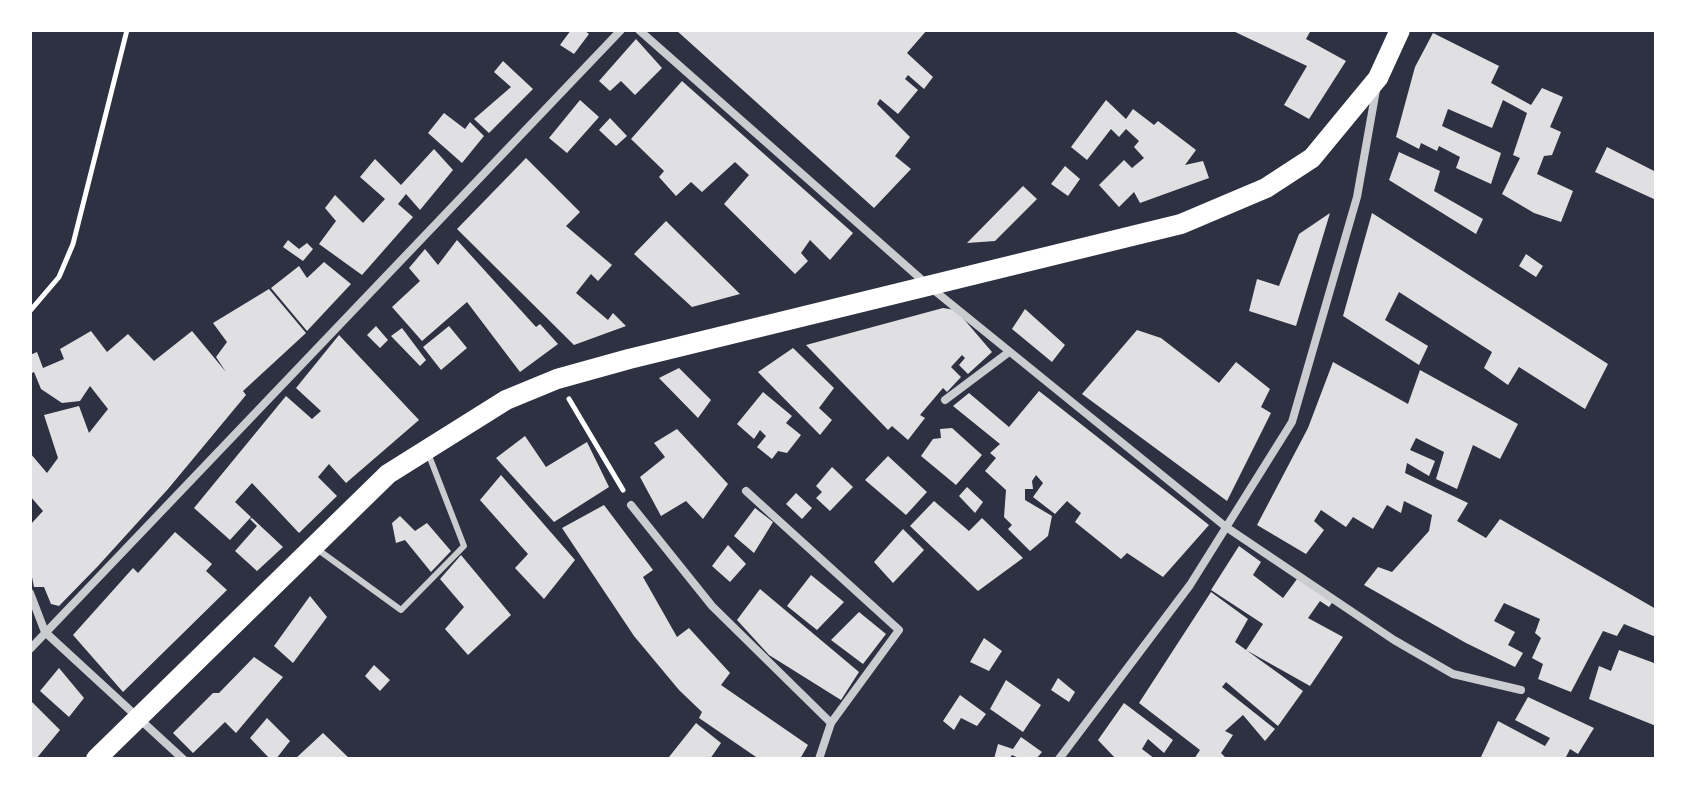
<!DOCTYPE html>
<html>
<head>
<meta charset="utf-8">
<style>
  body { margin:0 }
  #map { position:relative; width:1686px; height:789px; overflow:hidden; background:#2d3142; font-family:"PT Sans",sans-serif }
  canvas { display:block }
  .frame { position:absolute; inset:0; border:32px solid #fff; pointer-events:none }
</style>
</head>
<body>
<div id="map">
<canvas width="1686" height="789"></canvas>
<div class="frame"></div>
</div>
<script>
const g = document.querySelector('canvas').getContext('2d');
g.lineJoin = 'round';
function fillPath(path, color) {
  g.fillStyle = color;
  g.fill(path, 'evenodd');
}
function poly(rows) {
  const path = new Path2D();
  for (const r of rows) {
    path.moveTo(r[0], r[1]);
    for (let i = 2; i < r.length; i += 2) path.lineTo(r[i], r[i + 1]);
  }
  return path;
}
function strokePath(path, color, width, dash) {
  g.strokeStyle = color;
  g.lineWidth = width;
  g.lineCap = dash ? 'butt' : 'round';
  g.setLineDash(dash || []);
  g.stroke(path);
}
fillPath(poly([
  [571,30,584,30,589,34,574,54,560,45],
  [676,30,927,30,907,53,933,77,924,89,908,75,905,79,918,90,898,114,880,99,877,104,910,137,895,156,911,169,874,208],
  [1231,30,1311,30,1306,39,1346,61,1309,119,1284,105,1307,66],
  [1433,33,1499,66,1491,83,1531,105,1542,88,1563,97,1550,127,1561,132,1552,155,1544,156,1537,174,1573,191,1561,222,1534,213,1502,194,1520,158,1513,155,1527,113,1503,100,1492,128,1448,109,1442,126,1501,153,1491,184,1456,168,1460,157,1439,146,1437,151,1421,143,1419,149,1396,137,1415,67],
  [636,39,662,68,635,95,621,81,610,91,599,81],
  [503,61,533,89,489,133,474,119,511,87,494,72],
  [682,81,853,233,830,260,810,240,801,253,808,261,795,274,724,204,749,175,735,162,702,192,691,182,676,196,659,177,664,171,631,139],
  [580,100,599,117,567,153,549,138],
  [1106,100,1126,119,1133,109,1154,125,1158,121,1196,150,1185,165,1203,161,1209,178,1140,203,1134,192,1119,207,1099,185,1124,160,1132,168,1144,158,1134,147,1139,141,1126,129,1119,137,1111,129,1087,160,1071,147],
  [444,113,465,129,470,122,484,136,462,163,428,133],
  [610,118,627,136,616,146,599,130],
  [1607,147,1656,172,1656,200,1595,172],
  [434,149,453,170,420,210,406,194,398,204,413,217,362,275,319,244,336,221,325,208,335,195,363,223,385,199,360,177,375,159,401,185],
  [1399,152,1440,171,1434,191,1483,219,1476,234,1389,180],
  [526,158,580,212,566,226,612,265,598,281,591,274,576,293,608,320,613,313,626,326,574,345,457,229],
  [1065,166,1080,179,1068,196,1051,184],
  [1023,186,1037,199,995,241,967,243],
  [1330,213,1296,326,1249,311,1257,279,1279,286,1299,234],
  [1372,213,1608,364,1585,409,1519,367,1508,385,1484,368,1492,352,1399,292,1385,320,1428,346,1419,365,1343,316],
  [666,221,740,294,692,307,634,254],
  [288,240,299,249,307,243,313,249,303,261,283,247],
  [457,240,536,327,540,324,558,344,520,372,467,302,422,341,392,307,420,281,409,268,425,249,438,265],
  [1526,254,1543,266,1536,277,1519,266],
  [324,262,351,284,307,331,271,288,299,266,307,278],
  [269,289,306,333,243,391,246,395,168,489,98,566,59,606,51,604,44,587,34,587,30,567,30,525,43,511,30,496,30,453,47,473,58,458,44,415,79,406,89,433,108,409,90,386,80,401,62,403,41,389,34,372,30,374,30,355,37,352,43,368,64,359,60,349,91,331,107,352,128,334,154,361,192,331,226,372,216,357,227,342,213,323],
  [943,308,956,310,992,352,968,374,959,365,965,358,962,355,951,367,961,377,947,392,943,388,920,415,925,418,908,440,892,426,888,430,806,345],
  [1025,309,1065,345,1052,362,1012,329],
  [376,326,388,340,380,348,367,335],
  [449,326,467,348,441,370,423,347],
  [402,328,426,360,420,366,391,336],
  [1137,330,1161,338,1219,383,1236,362,1270,389,1261,407,1271,413,1227,501,1082,394],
  [339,335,419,420,346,483,329,464,318,477,337,496,299,533,252,483,235,502,251,517,230,540,194,508,286,396,312,419,321,411,296,388],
  [793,348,834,388,819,408,832,420,820,435,758,372],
  [1333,362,1408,404,1420,370,1518,424,1500,459,1473,445,1457,489,1436,479,1444,452,1416,438,1410,450,1435,461,1429,476,1407,463,1405,473,1468,503,1457,521,1486,538,1500,519,1656,609,1656,637,1624,624,1617,636,1603,631,1571,692,1538,679,1543,664,1532,658,1541,638,1535,633,1540,619,1504,603,1494,621,1515,632,1508,645,1523,653,1515,667,1466,643,1364,585,1378,567,1392,572,1429,531,1432,515,1404,501,1401,513,1387,505,1373,529,1353,517,1346,527,1321,510,1314,521,1324,530,1306,554,1257,525,1308,428],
  [679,368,711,400,698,418,659,378],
  [1039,391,1209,525,1163,577,1127,553,1121,559,1075,522,1081,513,1067,501,1055,514,1033,497,1043,483,1036,475,1032,481,1033,489,1025,489,1025,500,1052,516,1048,536,1030,551,1008,529,1012,525,1004,517,1006,490,985,471,996,458,990,453,1000,444,953,406,969,393,1009,427],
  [763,392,792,416,786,423,801,435,787,453,778,451,772,459,757,447,766,436,760,430,754,439,737,424],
  [952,428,982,455,956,485,921,456,933,439,941,438,940,429],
  [677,429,728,484,703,519,686,501,661,516,640,477,665,457,654,443],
  [525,436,546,467,587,442,609,487,554,522,496,458],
  [888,456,927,492,906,515,865,480],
  [832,467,853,487,830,511,816,498,822,492,816,486],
  [501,475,575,560,544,599,515,568,528,554,480,500],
  [967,487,983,502,975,513,959,496],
  [796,493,812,508,802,519,786,504],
  [934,501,969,531,982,518,1023,558,978,591,910,526],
  [604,505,653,570,643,577,677,637,689,628,730,673,721,685,808,745,800,759,759,759,699,718,702,712,679,690,634,636,562,528],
  [755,508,773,522,754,553,734,536],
  [400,516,415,531,427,523,451,551,431,572,405,540,396,543,392,523],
  [252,518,283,547,257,571,235,551,257,526,250,519],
  [903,529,924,550,893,583,874,562],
  [175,532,212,564,206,571,227,590,123,692,73,635,133,568,138,573],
  [728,545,746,564,730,582,712,566],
  [1239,546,1261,562,1253,575,1283,598,1297,579,1334,600,1329,607,1320,601,1308,618,1343,637,1310,686,1246,650,1263,624,1211,590],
  [461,555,511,615,468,655,445,629,464,607,440,579],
  [811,575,844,602,817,630,787,606],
  [760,589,859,672,841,700,769,655,737,620],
  [1211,592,1248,619,1235,642,1303,691,1278,726,1226,682,1222,687,1275,729,1265,741,1243,715,1225,731,1233,735,1221,753,1227,759,1194,759,1200,750,1139,703],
  [310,596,327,617,293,663,274,646],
  [859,612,886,634,863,664,831,640],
  [984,638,1002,651,989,671,970,662],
  [1619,650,1654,663,1656,658,1656,726,1589,699,1599,666,1611,671],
  [254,657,283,677,236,733,225,722,193,753,173,733,213,693,219,693],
  [374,665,390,680,380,691,365,676],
  [59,668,84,698,69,717,40,691],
  [1058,678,1075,692,1069,702,1051,690],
  [1006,680,1041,705,1023,732,990,709],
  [960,695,986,714,977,726,961,718,954,730,943,721],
  [1528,697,1594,728,1578,754,1570,749,1565,759,1480,759,1498,721,1545,746,1550,738,1515,720],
  [30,700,60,730,36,759,30,759],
  [1124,703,1173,740,1164,753,1148,739,1142,749,1155,759,1116,759,1098,740],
  [267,718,290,741,276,759,270,759,250,738],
  [696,723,721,743,710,759,672,759,669,757],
  [323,733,350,759,295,759],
  [1021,737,1042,752,1036,759,1021,759,1012,755,1009,759,994,759,998,744,1013,749]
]), '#e0e0e3');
strokePath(poly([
  [30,311,59,277,73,244,127,30],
  [569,399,623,490]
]), '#fff', 5);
strokePath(poly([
  [317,549,401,610,464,546,428,453]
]), '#caccd0', 6);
strokePath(poly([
  [639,30,930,287,1226,527,1394,640,1453,674,1521,690],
  [945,400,1009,352],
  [746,491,899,630,831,723,819,759],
  [631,505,712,606,831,723],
  [30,593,45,632,183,759],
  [30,649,621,30],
  [1059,759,1190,585,1292,422,1357,197,1376,90]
]), '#caccd0', 8);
strokePath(poly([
  [96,759,388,474,506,400,557,379,629,359,1181,224,1266,188,1312,158,1378,78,1400,30]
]), '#fff', 20);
</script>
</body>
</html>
